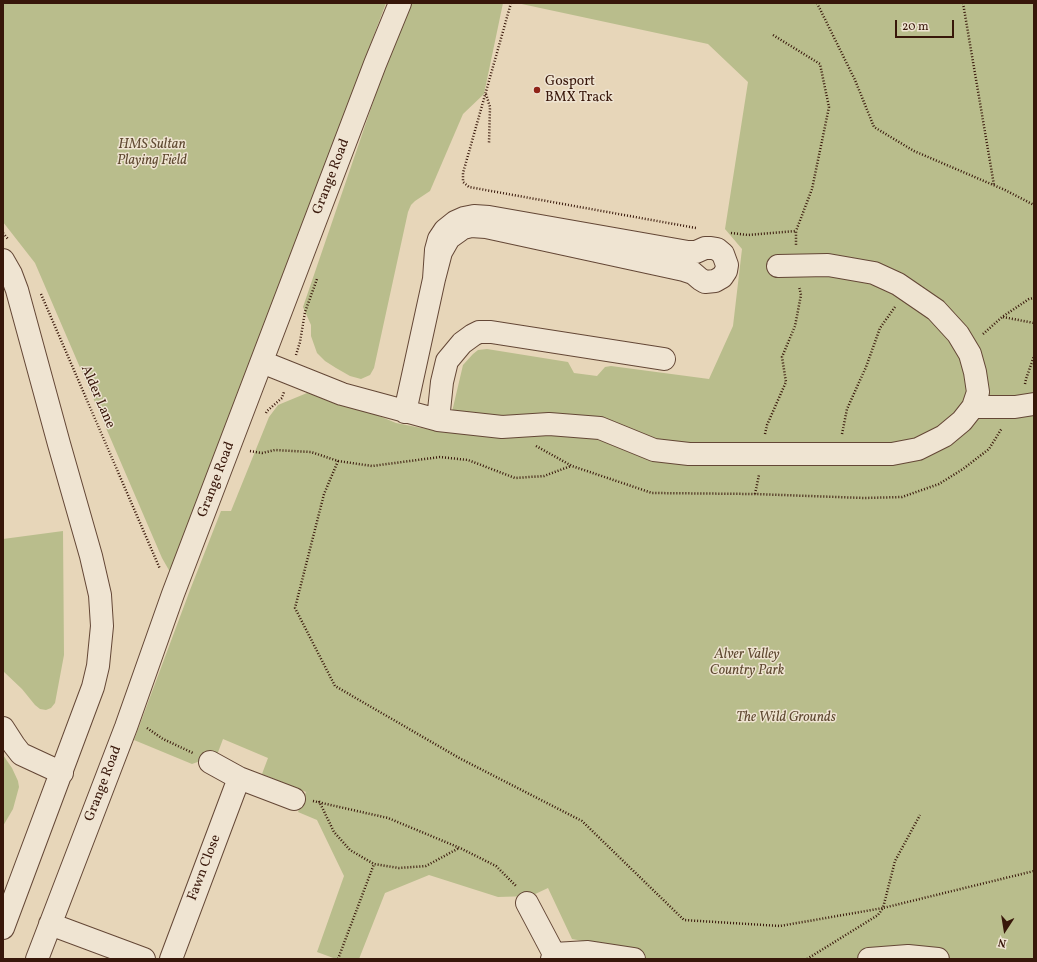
<!DOCTYPE html>
<html>
<head>
<meta charset="utf-8">
<style>
  body { margin:0 }
  #map { position:relative; width:1037px; height:962px; overflow:hidden; background:#e7d6b9; font-family:Vollkorn,serif }
  canvas { display:block }
  .frame { position:absolute; inset:0; border:4px solid #38170a; pointer-events:none }
  .north { position:absolute; left:985px; top:910px; width:40px; height:40px; -webkit-text-stroke:3px #efe4d2; paint-order:stroke; rotate:192deg; font-size:11px; font-weight:700; line-height:16px; text-align:center; color:#38170a }
  .north::after { content:''; display:block; margin:auto; width:14px; height:18px; background:#38170a; clip-path:polygon(50% 0,100% 100%,50% 72%,0 100%) }
  .scale { position:absolute; left:895px; top:20px; width:59px; height:18px; box-sizing:border-box; border:2px solid #38170a; border-top:0; padding-left:5px; font-size:12px; line-height:14px; white-space:nowrap; color:#38170a; -webkit-text-stroke:3px #efe4d2; paint-order:stroke }
</style>
</head>
<body>
<div id="map">
<canvas width="1037" height="962"></canvas>
<div class="frame"></div>
<div class="north">N</div>
<div class="scale">20 m</div>
</div>
<script>
const g = document.querySelector('canvas').getContext('2d');
g.lineJoin = 'round';
function fillPath(path, color) {
  g.fillStyle = color;
  g.fill(path, 'evenodd');
}
function poly(rows) {
  const path = new Path2D();
  for (const r of rows) {
    path.moveTo(r[0], r[1]);
    for (let i = 2; i < r.length; i += 2) path.lineTo(r[i], r[i + 1]);
  }
  return path;
}
function strokePath(path, color, width, dash) {
  g.strokeStyle = color;
  g.lineWidth = width;
  g.lineCap = dash ? 'butt' : 'round';
  g.setLineDash(dash || []);
  g.stroke(path);
}
function label(font, color, halo, rows, align = 'center') {
  g.font = font + ' Vollkorn,serif';
  g.lineWidth = 3;
  g.setLineDash([]);
  g.textBaseline = 'middle';
  g.strokeStyle = halo;
  g.fillStyle = color;
  for (const [text, x, y, turn = 0] of rows) {
    g.save();
    g.translate(x, y);
    g.rotate((+turn || 0) * Math.PI / 180);
    g.textAlign = isNaN(turn) ? turn : align;
    if (halo) g.strokeText(text, 0, 0);
    g.fillText(text, 0, 0);
    g.restore();
  }
}
fillPath(poly([
  [3,3,386,3,231,416,170,572,162,558,35,263,3,222],
  [412,3,503,3,484,94,463,114,430,191,415,201,411,205,408,212,374,368,370,375,361,379,350,376,336,368,325,361,317,353,311,336,311,325,303,307,380,82],
  [517,3,1034,3,1034,959,632,959,627,949,572,939,548,888,531,896,498,897,429,875,385,893,359,959,336,959,317,952,344,876,317,820,298,812,306,792,262,774,268,758,223,739,217,755,192,764,134,740,190,590,221,511,231,511,269,417,278,405,307,393,336,398,396,423,447,433,463,365,473,354,478,350,487,349,568,362,574,373,597,376,605,367,611,366,709,379,733,326,742,249,725,229,748,82,708,44],
  [63,531,64,655,55,703,51,708,46,710,40,709,35,705,22,689,3,671,3,539],
  [3,755,12,768,18,781,19,787,13,809,3,826]
]), '#b9bd8c');
const minor = poly([
  [3,260,11,274,17,290,59,444,91,556,100,595,102,626,98,666,93,687,3,928],
  [262,362,342,394,438,420,502,427,549,424,600,428,654,450,689,454,892,454,918,449,944,436,962,421,973,407,978,392,975,372,970,354,958,334,936,310,898,284,874,273,828,265,778,266],
  [973,407,1015,407,1034,404],
  [405,412,434,279,441,252,449,238,463,228,471,226,486,227,684,270,693,273,700,279,705,282,715,281,722,277,726,271,727,265,723,254,717,249,711,248,705,248,696,252,688,252,489,217,474,216,464,218,455,222,445,230,439,239,436,250,434,279],
  [438,420,442,382,447,361,462,343,473,335,479,332,491,332,664,359],
  [3,728,14,745,21,754,62,773],
  [210,762,239,778],
  [527,903,554,954],
  [50,924,144,959],
  [37,959,126,727,173,594,375,64,400,3],
  [171,959,239,778,294,799],
  [552,959,554,954,588,952,634,959],
  [869,959,908,956,938,959]
]);
strokePath(minor, '#644736', 24);
strokePath(poly([
  [511,3,463,173,463,182,469,187,696,228],
  [817,3,855,80,874,127,914,151,1005,190,1034,205],
  [963,3,994,185],
  [773,35,820,64,829,107,812,189,796,231],
  [486,94,490,107,489,143],
  [3,233,8,239],
  [731,233,748,235,796,231,796,245],
  [41,294,160,569],
  [1003,317,1034,323],
  [983,334,1002,317,1029,299,1034,298],
  [296,355,300,342,305,312,317,279],
  [1025,384,1026,379,1034,356],
  [266,413,267,411,282,398,284,392],
  [765,434,767,425,786,382,782,357,795,326,801,295,799,286],
  [842,434,847,409,866,367,880,328,895,307],
  [536,446,572,466,652,493,755,494,864,498,902,497,939,484,963,469,989,449,1002,428],
  [250,451,262,453,275,450,311,452,338,461,372,466,440,457,468,460,515,478,544,476,571,466],
  [338,461,324,494,295,608,335,686,461,759,582,821,684,920,780,926,883,908,895,861,920,815],
  [755,494,759,475],
  [147,728,163,739,193,753],
  [313,801,388,818,460,848,496,866,516,886],
  [319,801,334,832,350,850,374,864,399,868,426,866,459,848],
  [338,959,374,864],
  [807,959,878,915,883,908,1034,871]
]), '#38170a', 2.5, [1, 2]);
strokePath(minor, '#efe4d2', 22);
for (const [x, y, r, color] of [
  [537,90,4,"#8f2418"]
]) {
  const dot = new Path2D();
  dot.arc(x, y, r, 0, 2 * Math.PI);
  g.fillStyle = color;
  g.fill(dot);
  strokePath(dot, '#efe4d2', 1.5);
}
label('14px', '#38170a', '#efe4d2', [
  ["Gosport",545,82],
  ["BMX Track",545,98]
], 'left');
label('italic 14px', '#5f4931', '#efe4d2', [
  ["HMS Sultan",152,145],
  ["Playing Field",152,161],
  ["Alver Valley",747,655],
  ["Country Park",747,671],
  ["The Wild Grounds",786,718]
]);
label('14px', '#38170a', '#efe4d2', [
  ["Grange Road",332,177,-69],
  ["Alder Lane",97,397,67],
  ["Grange Road",217,480,-69],
  ["Grange Road",104,784,-69],
  ["Fawn Close",205,868,-69]
]);
</script>
</body>
</html>
